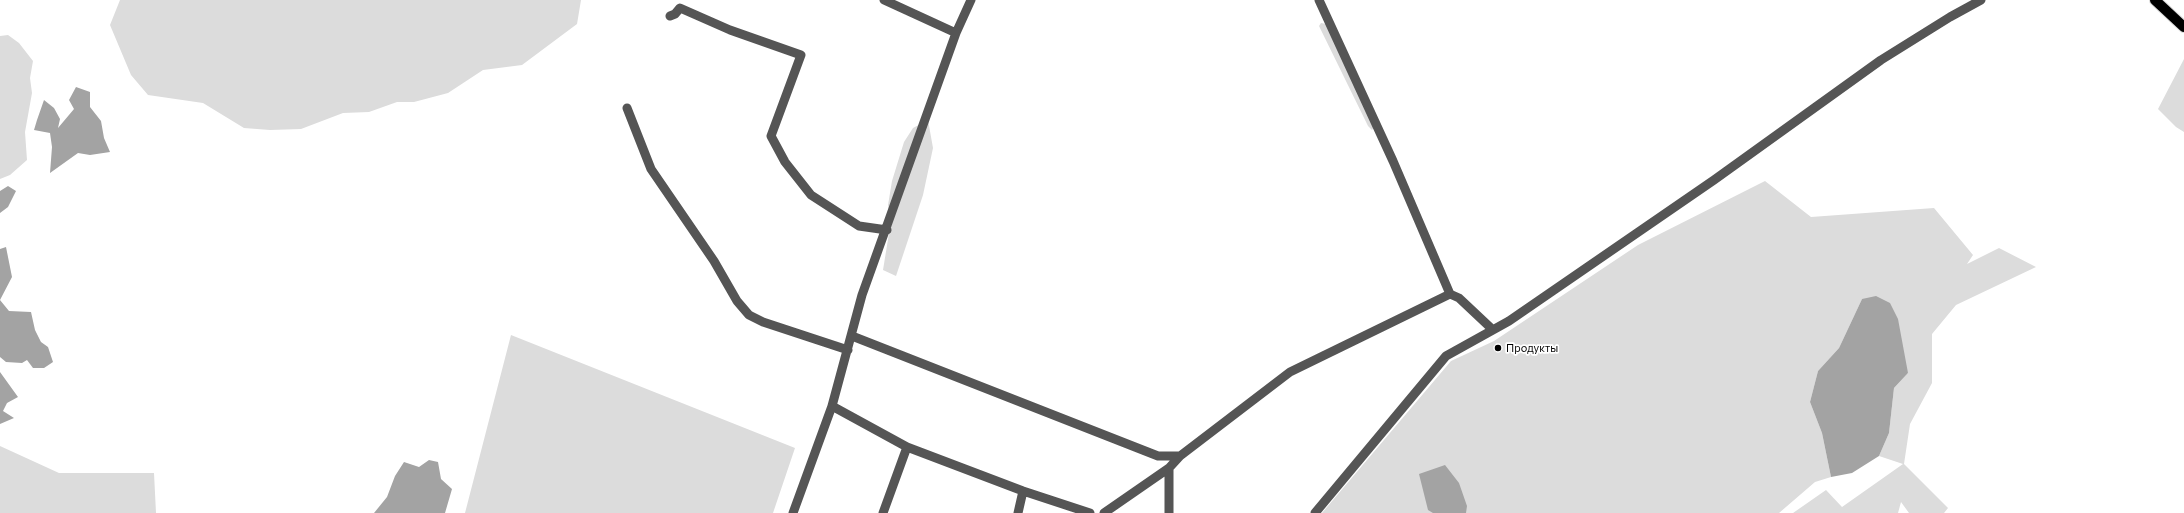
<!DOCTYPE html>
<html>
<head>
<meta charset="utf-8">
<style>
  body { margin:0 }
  canvas { display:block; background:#fff }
</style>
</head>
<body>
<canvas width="2184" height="513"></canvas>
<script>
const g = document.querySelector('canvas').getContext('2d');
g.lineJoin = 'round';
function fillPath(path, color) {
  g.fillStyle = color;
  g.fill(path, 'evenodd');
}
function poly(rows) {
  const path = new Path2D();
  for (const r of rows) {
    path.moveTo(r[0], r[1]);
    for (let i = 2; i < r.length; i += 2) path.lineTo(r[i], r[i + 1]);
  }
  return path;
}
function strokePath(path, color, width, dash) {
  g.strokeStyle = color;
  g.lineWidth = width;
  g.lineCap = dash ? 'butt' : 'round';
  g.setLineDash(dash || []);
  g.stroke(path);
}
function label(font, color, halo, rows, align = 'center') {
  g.font = font + ' Commissioner,sans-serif';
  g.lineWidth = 3.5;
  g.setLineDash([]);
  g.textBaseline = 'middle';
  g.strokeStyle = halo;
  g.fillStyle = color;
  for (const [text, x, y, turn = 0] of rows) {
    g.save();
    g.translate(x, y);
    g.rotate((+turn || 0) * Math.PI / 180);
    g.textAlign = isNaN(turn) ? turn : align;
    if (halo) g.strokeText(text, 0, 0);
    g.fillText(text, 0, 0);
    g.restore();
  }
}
fillPath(poly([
  [120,0,581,0,577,24,522,65,483,70,448,93,414,102,397,102,369,112,343,113,301,129,270,130,244,128,203,103,148,95,131,75,110,25],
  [1321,23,1326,24,1375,126,1372,130,1368,126,1319,26],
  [8,35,19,43,33,61,30,78,32,93,25,132,27,160,10,175,0,179,0,36],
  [2184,59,2184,132,2176,127,2158,109],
  [928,120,933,148,923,195,896,276,883,270,891,221,888,205,892,181,904,142,913,128],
  [1765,181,1811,217,1934,208,1973,255,1967,264,1999,248,2036,267,1956,305,1932,334,1932,383,1910,424,1904,464,1948,508,1944,513,1909,513,1901,502,1898,513,1793,513,1826,490,1842,507,1903,464,1879,456,1889,433,1894,388,1908,373,1862,299,1839,348,1818,371,1810,402,1822,433,1831,477,1815,482,1779,513,1322,513,1451,361,1494,341,1638,245],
  [511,335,795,448,773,513,465,513],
  [0,446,59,473,154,473,156,513,0,513]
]), '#dcdcdc');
fillPath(poly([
  [76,87,90,92,90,107,101,121,104,138,110,152,90,155,78,153,50,173,52,147,50,133,34,130,37,120,44,100,54,108,60,119,58,128,74,109,69,100],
  [8,186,16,191,8,207,0,213,0,191],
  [6,247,12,277,0,300,9,311,31,312,35,330,41,342,48,347,53,362,44,368,33,368,27,360,22,363,6,362,0,357,0,249],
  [1876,296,1890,303,1898,319,1908,373,1894,388,1889,433,1879,456,1852,473,1831,477,1822,433,1810,402,1818,371,1839,348,1862,299],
  [0,372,18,397,7,403,3,411,14,418,0,424],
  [429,460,438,462,441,479,452,489,445,513,374,513,387,497,395,476,404,462,419,467],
  [1445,465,1459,483,1467,506,1466,513,1433,513,1428,510,1419,474]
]), '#a3a3a3');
const major = poly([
  [2155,0,2184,27]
]);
strokePath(major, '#dbdbdb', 12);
strokePath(poly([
  [884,0,956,33],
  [1319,0,1393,161,1450,294,1459,298,1493,330],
  [670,16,675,14,680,8,730,30,801,55,771,136,785,162,811,195,859,226,887,230],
  [627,108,651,169,714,261,737,301,749,315,763,322,848,350],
  [852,336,1158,456,1180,456],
  [832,406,907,447,1023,491,1090,513],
  [793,513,832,406,862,295,956,33,971,0],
  [883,513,907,447],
  [1018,513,1023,491],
  [1104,513,1169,468,1180,456,1290,372,1450,294],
  [1169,513,1169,468],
  [1315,513,1446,356,1509,321,1714,180,1881,60,1950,17,1981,0]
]), '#555', 9);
strokePath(major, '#000', 10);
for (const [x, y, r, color] of [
  [1498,348,4,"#000"]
]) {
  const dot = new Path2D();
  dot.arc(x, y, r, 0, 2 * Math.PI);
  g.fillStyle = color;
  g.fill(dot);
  strokePath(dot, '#fff', 1.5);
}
label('11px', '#000', '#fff', [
  ["Продукты",1506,348]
], 'left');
</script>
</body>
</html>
